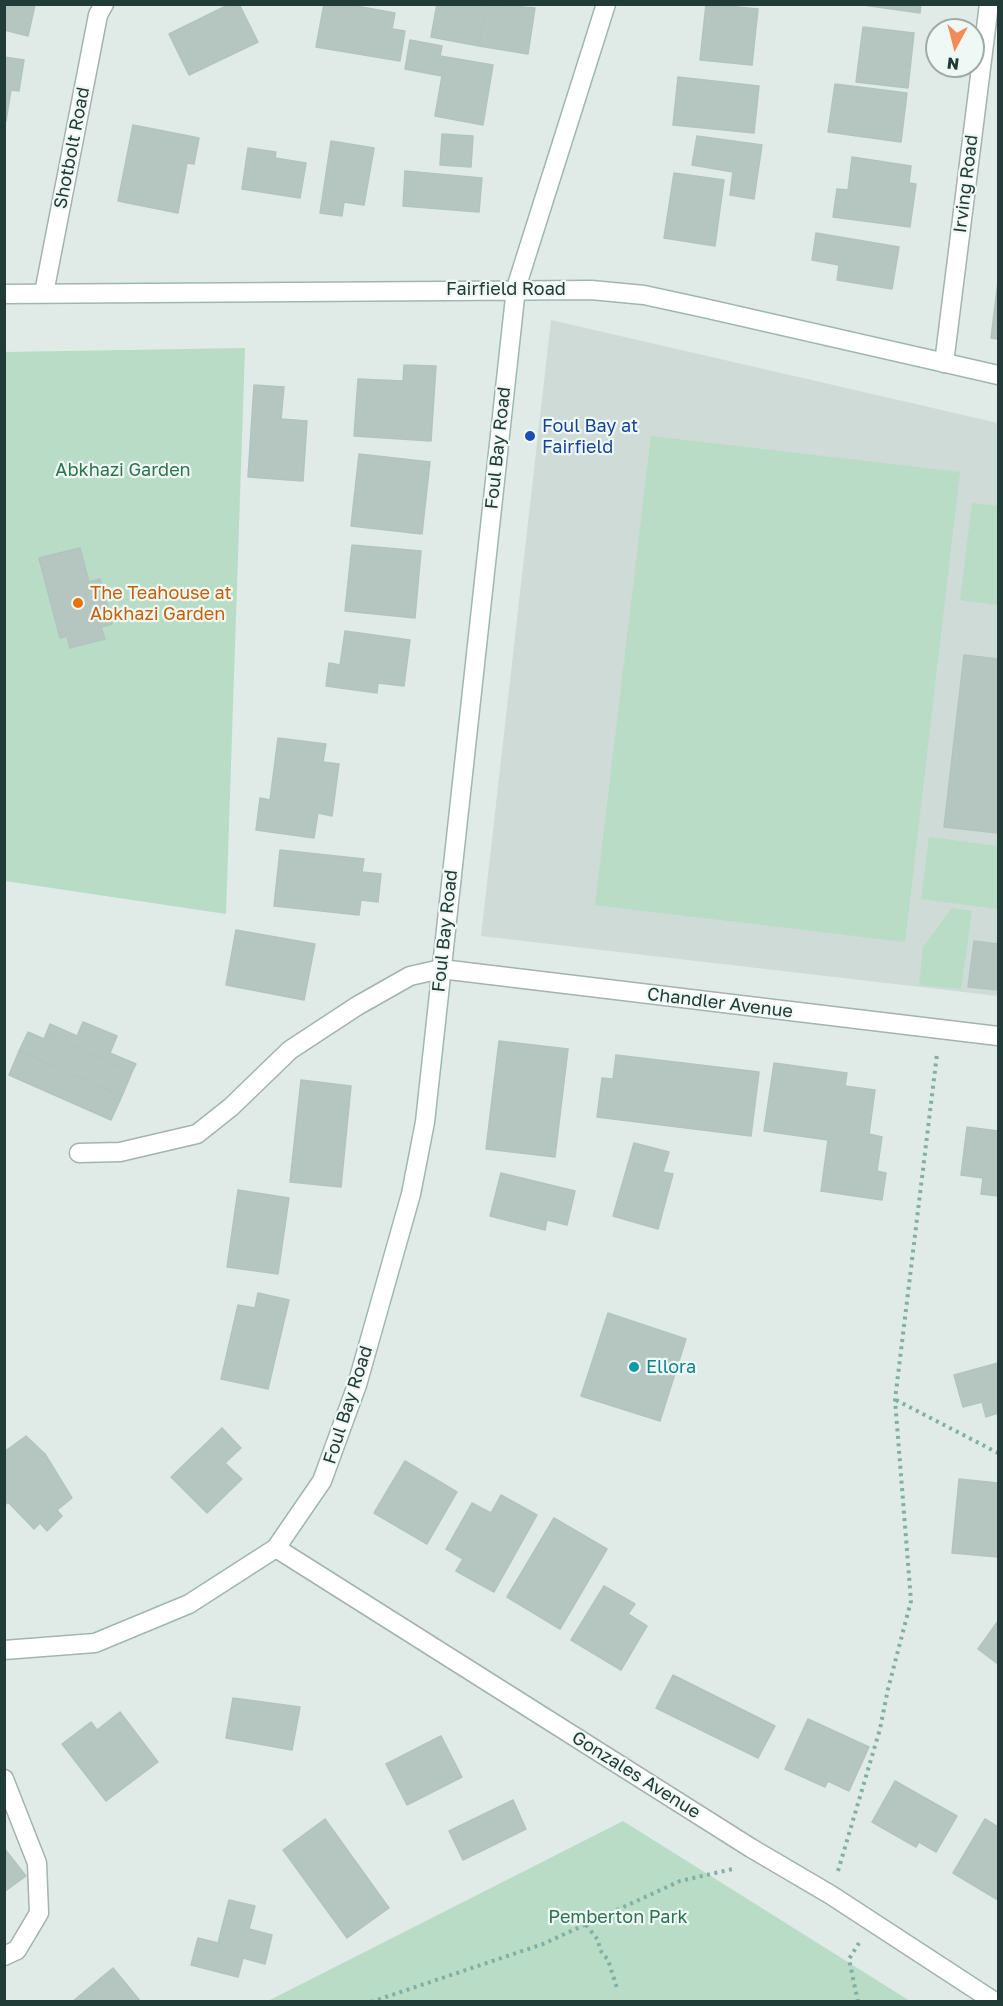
<!DOCTYPE html>
<html>
<head>
<meta charset="utf-8">
<style>
  body { margin:0 }
  #map { position:relative; width:1003px; height:2006px; overflow:hidden; background:#e0ebe7; font-family:"Golos Text",sans-serif }
  canvas { display:block }
  .frame { position:absolute; inset:0; border:6px solid #213b36; pointer-events:none }
  .north { position:absolute; left:925px; top:18px; width:60px; height:60px; box-sizing:border-box; background:#f0f8f5; border:2px solid #9daca9; border-radius:50%; rotate:187deg; font-size:16px; font-weight:700; line-height:24px; text-align:center; color:#213b36 }
  .north::after { content:''; display:block; margin:auto; width:21px; height:27px; background:#f28b57; clip-path:polygon(50% 0,100% 100%,50% 72%,0 100%) }
</style>
</head>
<body>
<div id="map">
<canvas width="1003" height="2006"></canvas>
<div class="frame"></div>
<div class="north">N</div>
</div>
<script>
const g = document.querySelector('canvas').getContext('2d');
g.lineJoin = 'round';
function fillPath(path, color) {
  g.fillStyle = color;
  g.fill(path, 'evenodd');
}
function poly(rows) {
  const path = new Path2D();
  for (const r of rows) {
    path.moveTo(r[0], r[1]);
    for (let i = 2; i < r.length; i += 2) path.lineTo(r[i], r[i + 1]);
  }
  return path;
}
function strokePath(path, color, width, dash) {
  g.strokeStyle = color;
  g.lineWidth = width;
  g.lineCap = dash ? 'butt' : 'round';
  g.setLineDash(dash || []);
  g.stroke(path);
}
function label(font, color, halo, rows, align = 'center') {
  g.font = font + ' "Golos Text",sans-serif';
  g.lineWidth = 4.5;
  g.setLineDash([]);
  g.textBaseline = 'middle';
  g.strokeStyle = halo;
  g.fillStyle = color;
  for (const [text, x, y, turn = 0] of rows) {
    g.save();
    g.translate(x, y);
    g.rotate((+turn || 0) * Math.PI / 180);
    g.textAlign = isNaN(turn) ? turn : align;
    if (halo) g.strokeText(text, 0, 0);
    g.fillText(text, 0, 0);
    g.restore();
  }
}
fillPath(poly([
  [551,320,998,423,998,996,481,936]
]), '#cedbd6');
fillPath(poly([
  [245,348,226,914,5,881,5,352],
  [651,436,960,472,905,942,595,905],
  [972,503,998,506,998,605,960,600],
  [929,837,998,846,998,909,921,899],
  [952,908,972,911,961,989,919,985,923,947],
  [623,1821,910,2001,268,2001]
]), '#b8dcc5');
const building = poly([
  [4,4,35,5,28,36,4,30,4,4],
  [230,4,239,4,258,42,189,75,169,34,230,4],
  [324,4,345,4,395,13,392,29,405,31,400,61,316,47,324,4],
  [437,4,487,4,479,46,431,37,437,4],
  [487,4,535,8,528,54,479,46,487,4],
  [706,4,758,9,752,65,700,60,706,4],
  [856,4,921,4,920,13,856,4],
  [863,27,914,33,908,88,856,82,863,27],
  [410,40,442,46,440,56,493,65,483,125,435,116,442,76,405,69,410,40],
  [4,57,24,60,19,91,11,90,6,121,4,57],
  [678,77,759,86,754,133,673,125,678,77],
  [835,84,907,93,901,142,828,132,835,84],
  [133,125,199,138,194,164,187,163,178,213,118,201,133,125],
  [442,134,473,136,471,167,440,165,442,134],
  [697,136,762,145,754,199,730,195,733,172,692,165,697,136],
  [331,141,374,148,364,205,344,202,342,216,320,213,331,141],
  [248,148,276,152,275,158,306,163,300,198,242,189,248,148],
  [852,157,911,166,909,183,916,184,910,227,833,217,837,189,848,190,852,157],
  [405,171,482,178,479,212,403,206,405,171],
  [674,173,724,180,715,246,664,238,674,173],
  [816,233,899,247,892,289,837,280,839,265,812,260,816,233],
  [998,281,998,339,991,338,998,281],
  [404,365,436,366,431,441,354,436,358,379,403,381,404,365],
  [254,385,284,387,281,419,307,421,303,481,248,477,254,385],
  [359,454,430,462,422,534,351,526,359,454],
  [352,545,421,551,415,618,345,611,352,545],
  [80,548,89,582,100,579,112,624,101,627,105,639,70,648,67,636,60,638,39,558,80,548],
  [345,631,410,640,404,686,378,683,377,693,326,686,329,663,340,665,345,631],
  [964,655,998,659,998,833,944,827,964,655],
  [278,738,326,744,323,762,339,764,332,816,318,813,314,838,256,830,260,798,270,800,278,738],
  [280,850,364,859,362,872,381,874,378,902,361,900,359,915,274,906,280,850],
  [236,930,315,944,304,1000,226,985,236,930],
  [974,941,998,944,998,990,968,987,974,941],
  [83,1022,117,1036,110,1053,136,1064,132,1072,46,1034,50,1024,77,1036,83,1022],
  [28,1032,44,1039,46,1034,132,1072,122,1096,19,1051,28,1032],
  [499,1041,568,1049,555,1157,486,1149,499,1041],
  [19,1051,122,1096,111,1120,9,1075,19,1051],
  [616,1055,759,1072,751,1136,597,1117,602,1078,613,1079,616,1055],
  [774,1063,847,1073,845,1086,875,1090,869,1134,882,1137,877,1171,886,1173,882,1200,821,1191,828,1140,764,1131,774,1063],
  [301,1080,351,1086,341,1187,290,1182,301,1080],
  [967,1127,998,1131,998,1196,981,1194,983,1178,961,1175,967,1127],
  [634,1143,669,1152,663,1172,673,1174,658,1229,613,1216,634,1143],
  [501,1173,575,1191,567,1225,547,1220,545,1230,490,1216,501,1173],
  [238,1190,289,1198,278,1274,227,1267,238,1190],
  [258,1293,289,1300,268,1389,221,1379,238,1305,255,1308,258,1293],
  [608,1313,686,1339,660,1421,581,1396,608,1313],
  [998,1363,998,1413,986,1417,982,1402,963,1407,954,1375,998,1363],
  [222,1428,241,1448,225,1463,242,1479,207,1513,171,1477,222,1428],
  [26,1436,45,1454,72,1498,57,1510,62,1516,47,1531,40,1523,34,1529,8,1502,4,1506,4,1452,26,1436],
  [405,1461,457,1492,427,1544,374,1513,405,1461],
  [959,1479,998,1483,998,1557,952,1553,959,1479],
  [501,1495,537,1515,494,1592,456,1571,463,1559,446,1549,472,1503,491,1513,501,1495],
  [554,1518,607,1549,560,1629,507,1597,554,1518],
  [604,1586,635,1604,628,1614,647,1626,621,1670,571,1640,604,1586],
  [998,1621,998,1664,978,1649,998,1621],
  [673,1675,775,1726,758,1758,656,1708,673,1675],
  [233,1698,300,1707,292,1750,226,1738,233,1698],
  [120,1712,158,1762,106,1801,62,1744,91,1722,97,1730,120,1712],
  [808,1719,869,1747,849,1791,828,1781,825,1787,785,1769,808,1719],
  [441,1736,462,1777,407,1805,386,1764,441,1736],
  [895,1781,957,1816,936,1852,919,1842,916,1847,872,1822,895,1781],
  [513,1800,526,1829,463,1860,449,1831,513,1800],
  [325,1819,389,1908,347,1938,283,1850,325,1819],
  [985,1819,998,1827,998,1900,953,1873,985,1819],
  [4,1848,26,1876,4,1892,4,1848],
  [229,1900,255,1906,249,1929,272,1935,265,1964,243,1958,238,1977,191,1965,198,1938,218,1943,229,1900],
  [113,1968,141,2002,72,2002,113,1968]
]);
fillPath(building, '#b5c6c0');
strokePath(building, '#b2c4bf', 1.5);
const lane = poly([
  [79,1153,120,1152,197,1134,231,1107,290,1050,357,1006,410,976,441,969]
]);
const street = poly([
  [44,293,98,15,104,4],
  [944,363,989,4],
  [441,969,998,1036],
  [276,1548,751,1848,831,1895,995,2002],
  [4,1779,37,1863,39,1913,17,1950,4,1956]
]);
const secondary = poly([
  [4,294,591,290,644,295,704,308,998,375],
  [4,1650,95,1643,189,1604,276,1548,322,1481,357,1385,411,1194,425,1122,516,288,606,4]
]);
strokePath(lane, '#a3b3ae', 21);
strokePath(street, '#a3b3ae', 21);
strokePath(secondary, '#9fb7b0', 21);
strokePath(poly([
  [896,1400,998,1453],
  [838,1871,880,1729,888,1689,911,1601,895,1400,937,1054],
  [586,1925,598,1940,600,1950,608,1960,617,1988],
  [371,2002,543,1944,680,1881,733,1869,735,1867],
  [858,2002,849,1959,859,1943]
]), '#80afa4', 4, [3, 4.5]);
strokePath(lane, '#fff', 18);
strokePath(street, '#fff', 18);
strokePath(secondary, '#fff', 18);
for (const [x, y, r, color] of [
  [530,436,6,"#1a4fb4"],
  [78,603,6,"#e8710a"],
  [634,1367,6,"#0f9aa8"]
]) {
  const dot = new Path2D();
  dot.arc(x, y, r, 0, 2 * Math.PI);
  g.fillStyle = color;
  g.fill(dot);
  strokePath(dot, '#f0f8f5', 2);
}
label('18px', '#213b36', '#f0f8f5', [
  ["Shotbolt Road",72,148,-79],
  ["Irving Road",966,184,-83],
  ["Fairfield Road",506,289],
  ["Foul Bay Road",498,448,-84],
  ["Foul Bay Road",445,931,-84],
  ["Chandler Avenue",720,1003,7],
  ["Foul Bay Road",348,1405,-72],
  ["Gonzales Avenue",636,1775,32]
]);
label('18px', '#164399', '#f0f8f5', [
  ["Foul Bay at",542,426],
  ["Fairfield",542,447]
], 'left');
label('18px', '#2b724d', '#f0f8f5', [
  ["Abkhazi Garden",123,470],
  ["Pemberton Park",618,1917]
]);
label('18px', '#c56008', '#f0f8f5', [
  ["The Teahouse at",90,593],
  ["Abkhazi Garden",90,614]
], 'left');
label('18px', '#0d838f', '#f0f8f5', [
  ["Ellora",646,1367]
], 'left');
</script>
</body>
</html>
